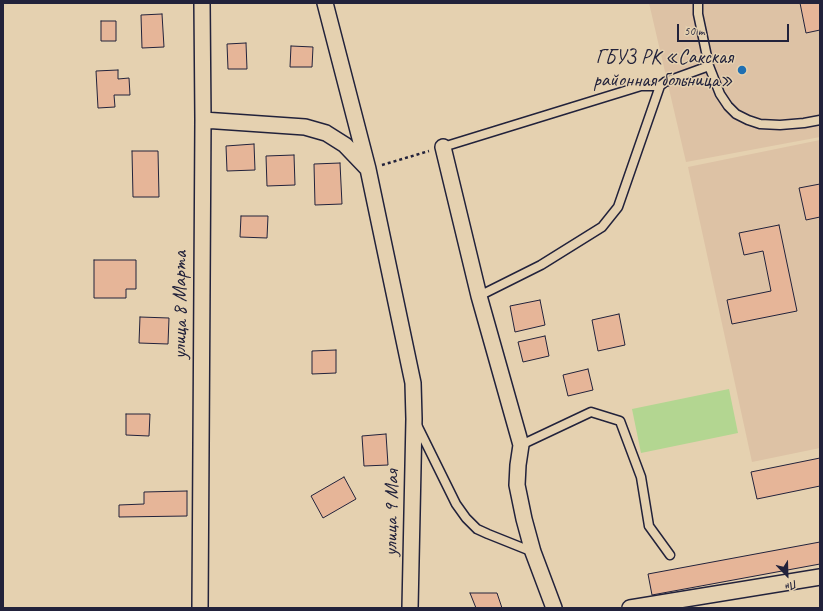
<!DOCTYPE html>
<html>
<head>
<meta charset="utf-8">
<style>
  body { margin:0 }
  #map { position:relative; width:823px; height:611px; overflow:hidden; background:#e5d1b0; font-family:Caveat,sans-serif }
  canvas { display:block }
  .frame { position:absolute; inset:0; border:4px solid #22223b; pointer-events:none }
  .north { position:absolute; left:767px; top:555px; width:40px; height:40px; -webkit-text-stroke:3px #e5d1b0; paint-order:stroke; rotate:157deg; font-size:11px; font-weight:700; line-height:16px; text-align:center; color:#22223b }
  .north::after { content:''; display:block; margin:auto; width:14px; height:18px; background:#22223b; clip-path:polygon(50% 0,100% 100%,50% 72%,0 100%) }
  .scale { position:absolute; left:677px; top:24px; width:112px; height:18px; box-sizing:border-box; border:2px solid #22223b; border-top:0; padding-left:5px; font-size:12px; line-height:14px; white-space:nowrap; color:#22223b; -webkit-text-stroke:3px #e5d1b0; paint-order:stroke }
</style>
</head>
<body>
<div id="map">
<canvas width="823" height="611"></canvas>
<div class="frame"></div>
<div class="north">Пн</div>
<div class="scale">50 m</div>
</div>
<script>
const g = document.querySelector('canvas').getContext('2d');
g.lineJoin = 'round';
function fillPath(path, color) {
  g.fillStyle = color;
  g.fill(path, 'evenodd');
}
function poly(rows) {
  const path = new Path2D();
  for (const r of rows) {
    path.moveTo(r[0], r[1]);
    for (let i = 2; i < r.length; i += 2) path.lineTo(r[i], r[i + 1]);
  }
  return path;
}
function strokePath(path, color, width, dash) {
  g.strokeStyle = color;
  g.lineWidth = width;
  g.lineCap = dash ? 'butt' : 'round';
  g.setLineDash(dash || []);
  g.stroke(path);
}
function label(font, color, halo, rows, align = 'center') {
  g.font = font + ' Caveat,sans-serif';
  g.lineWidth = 3;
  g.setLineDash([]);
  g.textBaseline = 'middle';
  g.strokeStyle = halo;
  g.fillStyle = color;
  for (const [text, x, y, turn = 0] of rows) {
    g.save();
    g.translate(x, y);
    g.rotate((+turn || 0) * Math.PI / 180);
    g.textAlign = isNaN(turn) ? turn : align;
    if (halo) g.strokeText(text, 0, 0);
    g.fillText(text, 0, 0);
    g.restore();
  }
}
fillPath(poly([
  [649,3,820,3,820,137,686,162],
  [820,140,820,448,752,462,688,167]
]), '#ddc2a5');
fillPath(poly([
  [729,389,738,433,641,453,632,409]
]), '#b3d691');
const building = poly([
  [800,3,820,3,820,30,806,33,800,3],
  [162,14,164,47,142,48,141,15,162,14],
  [101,21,116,21,116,41,101,41,101,21],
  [246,43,247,69,228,69,227,44,246,43],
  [291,46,313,47,312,67,290,67,291,46],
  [118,70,118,79,129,78,130,95,114,95,115,107,98,108,96,71,118,70],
  [254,144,255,170,227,171,226,146,254,144],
  [132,151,158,151,159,197,133,197,132,151],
  [294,155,295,185,267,186,266,156,294,155],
  [340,163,342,204,315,205,314,164,340,163],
  [820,184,820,217,806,220,799,188,820,184],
  [241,216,268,216,267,238,240,237,241,216],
  [779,225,797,311,732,324,727,300,771,291,763,251,744,255,739,233,779,225],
  [94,260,136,260,136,289,126,289,126,298,94,298,94,260],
  [540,300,545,325,515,332,510,306,540,300],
  [619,314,625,345,598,351,592,320,619,314],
  [140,317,169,318,168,344,139,343,140,317],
  [545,336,549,356,523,362,518,342,545,336],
  [336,350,336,373,312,374,312,351,336,350],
  [588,369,593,390,568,396,563,375,588,369],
  [126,414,150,414,149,436,126,435,126,414],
  [386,434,388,465,364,466,362,436,386,434],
  [820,458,820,486,757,499,751,472,820,458],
  [344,477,356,499,323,518,311,496,344,477],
  [187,491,187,516,119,517,119,505,144,504,144,492,187,491],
  [820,542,820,564,652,595,648,574,820,542],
  [470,593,497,593,502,608,476,608,470,593]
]);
fillPath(building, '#e6b598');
strokePath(building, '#22223b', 1);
const lane = poly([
  [698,3,698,14,709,66,720,94,728,106,736,114,748,120,760,124,780,125,804,123,820,120],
  [443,147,641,86,660,86],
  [479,296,541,265,602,227,618,207,660,86,665,82,709,66],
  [417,425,456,504,466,518,477,529,488,534,533,552],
  [521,445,591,412,620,421,641,477,649,526,670,555]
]);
const street = poly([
  [325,3,368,169,413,383,414,419,410,608],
  [203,120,305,127,326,133,345,145,367,168],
  [443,147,479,296,521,445,518,465,517,485,524,519,533,552,554,608],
  [200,608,203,120,202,3],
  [630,608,820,577]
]);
strokePath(lane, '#22223b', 11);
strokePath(street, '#22223b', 18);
strokePath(poly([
  [382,165,429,151]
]), '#22223b', 2.5, [3, 3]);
strokePath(lane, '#e5d1b0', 8);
strokePath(street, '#e5d1b0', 15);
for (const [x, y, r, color] of [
  [742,70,5,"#1f6fb2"]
]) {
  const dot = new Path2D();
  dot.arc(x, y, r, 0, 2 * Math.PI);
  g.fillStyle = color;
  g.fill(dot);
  strokePath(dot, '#e5d1b0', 1.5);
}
label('20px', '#22223b', '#e5d1b0', [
  ["ГБУЗ РК «Сакская",733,58],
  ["районная больница»",733,81]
], 'right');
label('20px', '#22223b', '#e5d1b0', [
  ["улица 8 Марта",181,305,-90],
  ["улица 9 Мая",392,513,-89]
]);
</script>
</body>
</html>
